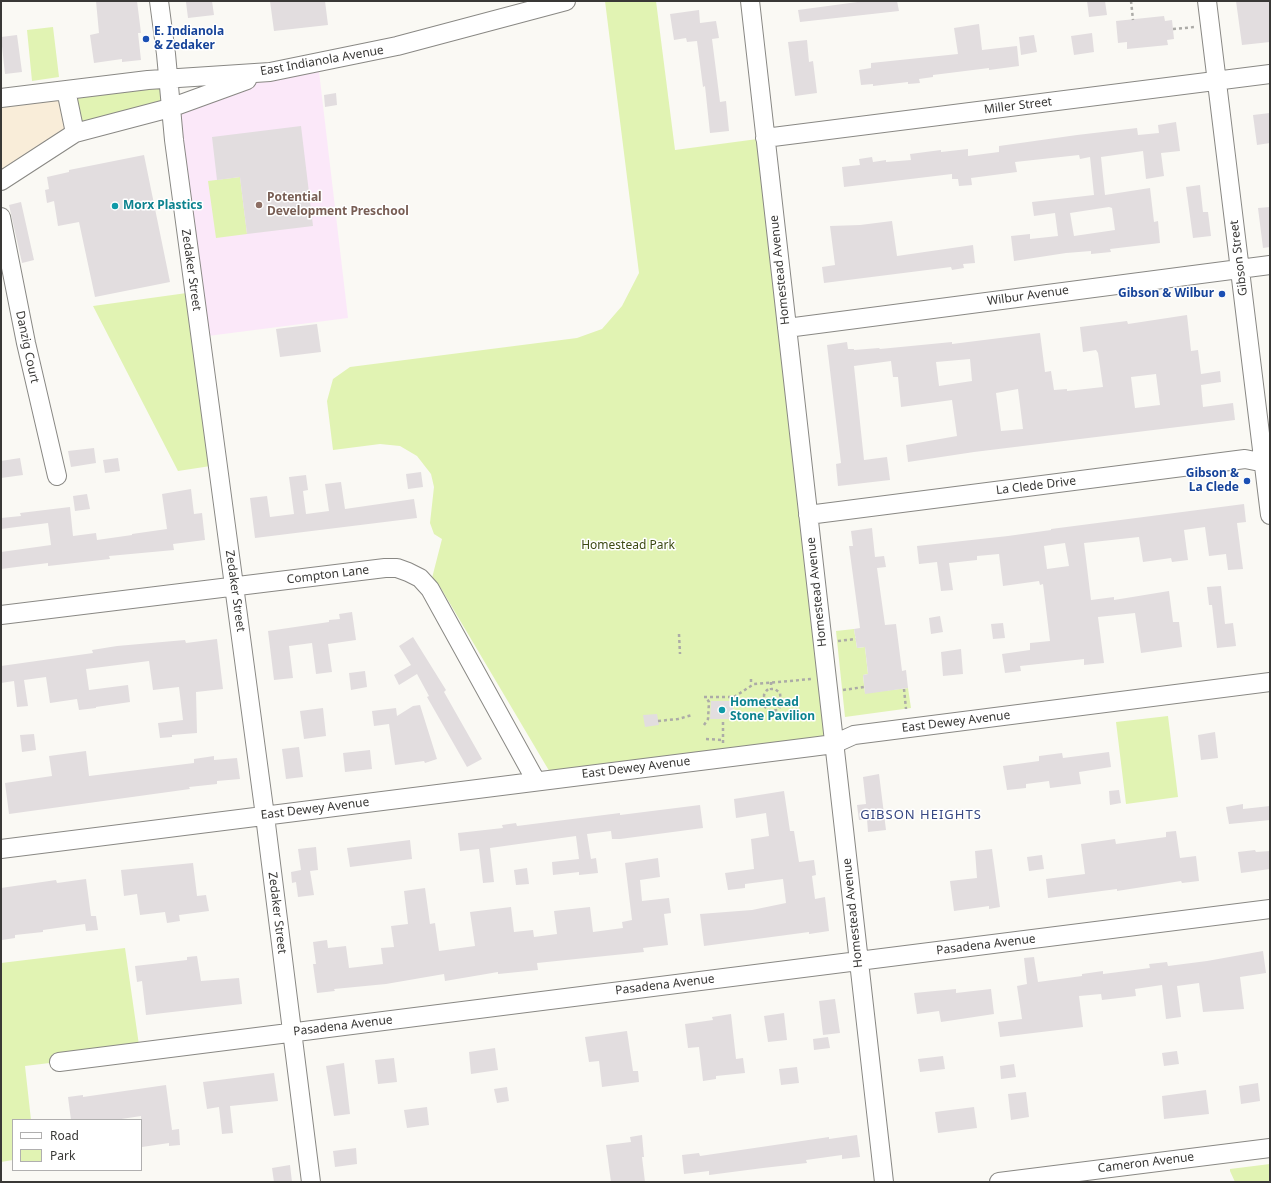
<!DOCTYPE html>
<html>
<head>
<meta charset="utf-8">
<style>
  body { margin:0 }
  #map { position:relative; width:1271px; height:1183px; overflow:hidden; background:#faf9f4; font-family:"Noto Sans",sans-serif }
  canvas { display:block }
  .frame { position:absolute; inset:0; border:2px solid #393836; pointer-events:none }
  .legend { position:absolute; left:12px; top:1119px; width:130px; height:52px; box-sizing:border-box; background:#fff; border:1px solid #b0afaf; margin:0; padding:5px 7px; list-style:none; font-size:12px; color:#393836 }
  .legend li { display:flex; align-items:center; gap:8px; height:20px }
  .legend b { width:20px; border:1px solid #b0afaf }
</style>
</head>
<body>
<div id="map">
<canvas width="1271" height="1183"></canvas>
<div class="frame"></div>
<ul class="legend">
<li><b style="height:5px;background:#fff"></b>Road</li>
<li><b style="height:11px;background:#e1f3b3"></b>Park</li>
</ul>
</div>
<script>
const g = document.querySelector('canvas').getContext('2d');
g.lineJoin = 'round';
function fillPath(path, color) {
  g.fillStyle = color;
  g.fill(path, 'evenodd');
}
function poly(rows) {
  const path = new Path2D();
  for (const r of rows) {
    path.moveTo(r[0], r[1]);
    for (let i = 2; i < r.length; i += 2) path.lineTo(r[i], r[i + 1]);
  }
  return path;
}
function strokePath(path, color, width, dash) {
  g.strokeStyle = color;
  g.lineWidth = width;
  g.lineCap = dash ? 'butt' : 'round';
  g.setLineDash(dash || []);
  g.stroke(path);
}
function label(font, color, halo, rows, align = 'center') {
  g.font = font + ' "Noto Sans",sans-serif';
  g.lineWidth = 3;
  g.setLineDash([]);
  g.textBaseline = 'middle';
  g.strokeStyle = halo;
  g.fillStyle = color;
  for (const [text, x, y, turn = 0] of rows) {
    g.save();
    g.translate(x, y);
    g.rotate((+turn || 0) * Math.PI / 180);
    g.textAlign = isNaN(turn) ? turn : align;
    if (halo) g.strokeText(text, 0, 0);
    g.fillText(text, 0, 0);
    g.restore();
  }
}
fillPath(poly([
  [66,90,75,133,1,181,1,98]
]), '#f9edd9');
fillPath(poly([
  [318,63,348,318,200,337,170,108]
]), '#fbe8f9');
fillPath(poly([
  [605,1,656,1,675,150,765,138,834,744,551,774,439,585,432,578,442,539,434,534,430,523,434,487,431,474,417,456,400,446,380,444,333,450,327,401,333,379,350,367,577,338,602,329,622,306,639,273],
  [53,27,59,77,32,81,27,30],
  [169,78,170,104,75,133,66,90],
  [240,177,247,234,216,238,208,181],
  [194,292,217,465,178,471,93,306],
  [854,629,857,648,865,647,868,674,863,675,865,693,908,688,911,708,845,717,836,631],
  [1168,716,1178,797,1126,804,1116,722],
  [125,948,140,1052,25,1066,31,1120,13,1120,13,1160,1,1162,1,963],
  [1270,1164,1270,1182,1235,1182,1230,1171,1230,1169]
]), '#e1f3b3');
fillPath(poly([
  [96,1,137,1,141,33,138,33,141,60,122,62,122,59,94,63,90,35,99,33],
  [212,1,214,15,188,18,186,2],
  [270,1,325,1,328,25,274,31],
  [865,1,897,1,899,11,800,22,798,10],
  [1087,1,1105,1,1107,15,1089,17],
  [1236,1,1270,1,1270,42,1242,45],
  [699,10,700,23,716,21,719,38,712,39,720,102,726,101,729,131,710,133,705,86,703,87,697,41,687,42,686,38,674,40,670,14],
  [1164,16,1165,21,1172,20,1174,39,1167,40,1168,45,1127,49,1127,42,1118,43,1116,21],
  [979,24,982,50,1017,46,1019,66,989,70,989,68,933,75,933,77,919,79,920,83,908,84,908,82,873,86,873,84,861,85,859,70,871,68,871,63,958,54,954,28],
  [1092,33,1094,52,1074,55,1071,36],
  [17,35,22,72,5,74,1,37],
  [1034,35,1037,52,1021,55,1019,37],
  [807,40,809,62,813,61,817,93,795,96,788,42],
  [336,93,337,105,325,107,324,95],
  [1270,113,1270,143,1257,145,1253,115],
  [1176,122,1180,151,1161,153,1164,176,1146,179,1143,151,1101,157,1105,195,1150,188,1154,222,1158,221,1160,243,1110,249,1111,252,1091,254,1091,251,1066,253,1014,261,1011,236,1030,234,1030,239,1058,236,1055,213,1034,216,1032,202,1094,195,1090,157,1080,159,1079,155,1015,162,1017,172,971,178,972,185,959,186,958,179,952,179,952,174,844,187,842,167,860,165,859,159,872,157,873,162,886,160,886,162,911,160,910,154,941,150,941,152,968,149,968,156,999,152,999,146,1077,135,1137,128,1138,135,1159,133,1158,125],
  [1109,207,1112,208,1115,230,1074,236,1070,213],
  [301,126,313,226,247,234,240,177,217,180,212,137],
  [144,155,170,282,95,297,79,222,58,226,54,201,47,203,45,190,49,189,47,177,69,172,69,170],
  [1200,185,1203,212,1208,212,1211,236,1193,238,1186,187],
  [21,202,34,260,22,263,9,205],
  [1270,207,1270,247,1263,248,1258,208],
  [892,221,897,256,973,245,975,263,963,264,964,268,952,270,951,267,824,283,822,267,835,265,830,226,860,225],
  [1187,315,1191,351,1198,350,1201,374,1220,371,1221,382,1201,385,1203,407,1233,403,1235,420,974,452,908,462,906,445,957,436,952,400,901,407,898,377,893,377,891,361,854,366,864,460,887,457,890,480,838,486,836,464,841,463,827,345,847,342,848,349,854,349,854,350,879,348,880,349,952,342,952,344,1040,333,1045,372,1051,371,1054,390,1067,389,1067,391,1103,387,1098,353,1096,350,1083,352,1080,327,1127,321,1128,324],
  [970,359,972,381,939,386,936,362],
  [1156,374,1160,405,1135,408,1131,377],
  [1018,389,1023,429,1001,431,996,393],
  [317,324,321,352,280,357,276,329],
  [94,448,96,463,71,467,68,451],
  [20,458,23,475,1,478,1,461],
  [118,458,120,471,105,473,103,460],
  [421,472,423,487,408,489,406,474],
  [306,475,308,490,303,491,306,514,329,511,325,484,341,482,345,509,414,499,417,518,255,538,250,498,267,496,270,517,294,514,289,477],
  [191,489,194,514,202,513,205,540,173,544,174,550,109,556,110,559,48,566,48,563,1,569,1,552,51,545,48,523,1,529,1,518,21,516,20,513,70,507,73,536,96,533,97,540,132,535,132,534,167,529,162,494],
  [87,494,90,509,75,511,73,496],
  [1244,504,1246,522,1237,523,1243,569,1228,570,1226,554,1209,556,1205,527,1184,530,1188,560,1172,562,1171,558,1143,562,1139,537,1084,543,1091,600,1114,597,1114,600,1169,591,1173,622,1179,622,1182,647,1141,653,1135,613,1098,617,1104,663,1084,665,1084,659,1020,666,1021,671,1005,673,1002,654,1030,650,1030,643,1050,641,1043,584,1040,585,1039,581,1003,586,999,554,977,556,977,560,949,563,953,590,941,591,937,562,919,564,917,546,1008,536,1051,530,1051,529],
  [1065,543,1069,566,1047,569,1044,546],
  [872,528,875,557,884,556,886,567,877,568,885,625,896,624,902,671,906,670,908,688,865,694,863,675,868,674,865,647,857,648,854,629,860,628,849,546,853,546,851,531],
  [1221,586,1225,624,1233,623,1236,646,1217,648,1212,605,1209,605,1207,587],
  [352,612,356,640,328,644,332,672,316,674,312,643,289,646,293,678,274,680,268,631,329,622,329,620,340,619,339,614],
  [940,616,943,632,931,634,929,618],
  [1003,623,1005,638,993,639,991,624],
  [413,637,446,690,444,692,482,759,467,767,427,697,429,696,417,674,399,685,394,675,411,665,399,646],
  [217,639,223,689,196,692,197,733,172,735,172,737,160,738,158,723,183,720,179,687,153,690,149,661,86,669,89,690,128,685,130,702,96,707,96,708,79,710,77,699,50,703,46,677,24,680,28,706,17,707,14,681,1,683,1,666,93,653,92,650,117,646,185,640,186,643],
  [961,649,963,674,943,676,941,652],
  [365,671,367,687,351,690,349,673],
  [711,701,733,701,733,719,710,719],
  [420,705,437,759,425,763,424,761,395,765,389,724,374,726,372,711,396,708,397,716,413,706],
  [323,708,326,736,304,739,300,711],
  [657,714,659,725,645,727,643,715],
  [1215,732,1218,758,1201,760,1198,735],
  [34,734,36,750,22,752,20,735],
  [299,747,303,777,286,779,282,749],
  [370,750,372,769,345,772,343,753],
  [86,751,89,776,194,763,194,759,214,756,214,760,237,758,240,779,217,781,217,784,189,787,190,789,9,814,5,783,52,776,49,756],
  [1109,752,1111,767,1079,772,1081,784,1050,788,1049,781,1026,784,1026,788,1007,790,1003,766,1039,761,1039,756,1062,753,1063,758],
  [879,774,886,830,868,832,867,819,859,820,857,805,866,804,863,777],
  [1119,790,1121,803,1110,805,1109,791],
  [784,791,790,831,794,831,799,862,814,860,816,875,812,876,815,899,825,897,829,931,809,934,809,932,704,946,700,914,752,910,786,903,783,879,745,884,745,888,728,890,725,873,754,869,751,839,769,836,766,813,736,818,734,799],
  [1243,804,1243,809,1270,806,1270,820,1229,824,1226,807],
  [700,805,703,828,620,839,612,839,611,831,587,834,591,859,596,858,598,873,579,875,579,872,553,875,552,862,579,859,576,836,490,848,494,882,483,883,479,849,460,851,458,833,503,828,502,825,516,823,517,826,620,813,620,815],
  [1176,831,1180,858,1196,856,1199,881,1182,883,1181,881,1117,891,1117,889,1048,898,1046,879,1085,874,1081,844,1115,839,1116,844,1166,837,1166,832],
  [410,840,412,859,350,867,347,848],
  [316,847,318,870,310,871,314,895,298,897,296,882,292,883,291,872,301,870,298,849],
  [992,849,1000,907,989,909,989,906,954,911,950,881,977,878,975,851],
  [1255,850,1256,852,1270,851,1270,869,1241,873,1238,852],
  [1042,855,1044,869,1029,871,1027,857],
  [658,858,660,877,640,880,642,901,669,898,671,913,664,914,668,945,643,948,644,952,537,963,538,970,498,974,498,972,445,981,444,974,386,984,334,989,335,991,317,993,313,964,316,964,313,942,327,940,328,948,346,946,349,968,383,964,381,948,394,947,391,926,408,924,404,891,425,888,430,924,435,923,439,951,475,946,470,912,511,907,514,932,533,930,534,937,557,934,554,911,590,907,593,932,623,928,622,922,632,920,625,863],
  [193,863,197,896,206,895,209,911,179,915,180,921,167,923,165,912,140,915,137,894,124,896,121,870],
  [527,868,529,884,516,885,514,870],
  [86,879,91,916,96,916,98,930,86,931,85,924,43,930,43,932,15,935,15,938,2,940,1,888,56,880,57,883],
  [1263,951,1266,973,1240,977,1244,1009,1203,1012,1199,983,1177,986,1181,1017,1166,1019,1162,985,1135,989,1136,996,1102,1000,1101,994,1079,996,1083,1027,1000,1037,998,1022,1022,1019,1017,986,1027,984,1024,958,1034,957,1038,982,1082,976,1082,974,1103,971,1103,974,1150,968,1149,964,1167,962,1168,966,1207,961],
  [197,956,201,981,239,978,242,1004,146,1015,142,981,137,982,135,966,187,960,187,957],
  [956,989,956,993,991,989,994,1014,941,1022,939,1011,917,1014,914,993],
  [835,999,840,1033,823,1035,819,1001],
  [784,1013,787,1040,768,1042,764,1016],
  [731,1014,736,1059,743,1058,745,1073,716,1076,716,1079,703,1081,699,1047,688,1048,685,1024,713,1020,712,1017],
  [627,1031,633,1071,638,1071,639,1082,602,1087,599,1061,589,1062,585,1037],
  [828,1037,830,1048,814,1050,813,1039],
  [495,1048,498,1070,471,1074,469,1052],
  [1177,1051,1179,1064,1164,1066,1162,1053],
  [943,1056,945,1069,920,1072,918,1059],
  [394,1058,397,1082,378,1084,375,1060],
  [344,1063,350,1114,334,1116,326,1066],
  [1014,1064,1016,1077,1001,1079,1000,1066],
  [797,1067,799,1083,781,1085,779,1069],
  [274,1073,278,1101,230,1106,233,1133,222,1134,219,1107,207,1109,203,1082],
  [1258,1083,1260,1101,1241,1104,1239,1086],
  [166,1085,172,1130,179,1129,180,1145,169,1146,169,1143,142,1147,141,1116,115,1120,71,1120,68,1097,83,1095,83,1097],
  [507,1087,509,1101,497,1103,494,1089],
  [1206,1090,1209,1114,1164,1119,1162,1096],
  [1026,1092,1029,1117,1011,1120,1008,1094],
  [427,1107,429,1125,407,1128,404,1110],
  [974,1107,977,1128,938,1133,935,1112],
  [642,1135,644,1157,642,1157,645,1182,611,1182,606,1145,631,1142,630,1137],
  [857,1135,860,1157,842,1159,842,1155,806,1160,807,1163,763,1168,709,1175,709,1171,684,1174,682,1155,699,1153,700,1156,829,1137,829,1139],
  [356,1148,357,1164,335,1167,333,1151],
  [290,1165,292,1182,274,1182,272,1168]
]), '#e2dddf');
const minor = poly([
  [159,1,166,54,174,140,265,816,311,1182],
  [750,1,884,1182],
  [1207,1,1270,515],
  [66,90,75,133],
  [1,98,148,80,270,72,397,46,566,1],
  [765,138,1270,74],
  [1,181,75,133,170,108,247,80],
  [1,217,26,343,57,476],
  [787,328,1270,265],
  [808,515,1245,459,1270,464],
  [1,615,385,568,397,568,408,572,420,578,430,589,536,781],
  [1,849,811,747,834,744,854,735,1270,682],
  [59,1062,1270,909],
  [999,1182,1270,1148]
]);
strokePath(minor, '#898884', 20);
strokePath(poly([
  [1131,1,1133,20],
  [1173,29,1195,27],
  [679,634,680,654],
  [838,641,856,639],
  [751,679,751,685],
  [771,682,771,689,775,689,780,693,781,705,778,710,770,711,765,707,764,695,767,690,771,689],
  [904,689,906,709],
  [843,690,864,687],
  [704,697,734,697,754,684,812,679],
  [658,721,678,719,692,715],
  [704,725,708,719,709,702,706,697],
  [706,739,723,740],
  [723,743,723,719]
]), '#acaba7', 2.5, [3, 3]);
strokePath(minor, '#fff', 18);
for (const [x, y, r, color] of [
  [146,39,4,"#1a4fb4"],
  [259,205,4,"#8d6e63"],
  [115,206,4,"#0f9aa8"],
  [1222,294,4,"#1a4fb4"],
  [1247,481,4,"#1a4fb4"],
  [722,710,4,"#0f9aa8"]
]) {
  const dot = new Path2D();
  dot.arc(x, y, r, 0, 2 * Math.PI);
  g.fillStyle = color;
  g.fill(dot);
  strokePath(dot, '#fff', 1.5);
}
label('bold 12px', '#164399', '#fff', [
  ["E. Indianola",154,32,"left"],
  ["& Zedaker",154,46,"left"],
  ["Gibson & Wilbur",1214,294],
  ["Gibson &",1239,474],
  ["La Clede",1239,488]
], 'right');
label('12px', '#393836', '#fff', [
  ["East Indianola Avenue",322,61,-10],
  ["Miller Street",1018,106,-7],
  ["Gibson Street",1239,258,-97],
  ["Zedaker Street",191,270,82],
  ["Homestead Avenue",780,270,-96],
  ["Wilbur Avenue",1028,296,-8],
  ["Danzig Court",27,347,78],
  ["La Clede Drive",1036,486,-7],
  ["Compton Lane",328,575,-7],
  ["Zedaker Street",235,591,82],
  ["Homestead Avenue",817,592,-96],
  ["East Dewey Avenue",956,722,-7],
  ["East Dewey Avenue",636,768,-7],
  ["East Dewey Avenue",315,809,-7],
  ["Zedaker Street",277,913,83],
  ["Homestead Avenue",853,913,-96],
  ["Pasadena Avenue",986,945,-7],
  ["Pasadena Avenue",665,985,-7],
  ["Pasadena Avenue",343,1026,-7],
  ["Cameron Avenue",1146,1163,-7]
]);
label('bold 12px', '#785e54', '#fff', [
  ["Potential",267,198],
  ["Development Preschool",267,212]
], 'left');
label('bold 12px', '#0d838f', '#fff', [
  ["Morx Plastics",123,206],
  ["Homestead",730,703],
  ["Stone Pavilion",730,717]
], 'left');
label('12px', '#3c4912', '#fff', [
  ["Homestead Park",628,546]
]);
g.letterSpacing = '1px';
label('13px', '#364782', '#fff', [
  ["GIBSON HEIGHTS",921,815]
]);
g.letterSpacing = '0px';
</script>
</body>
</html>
